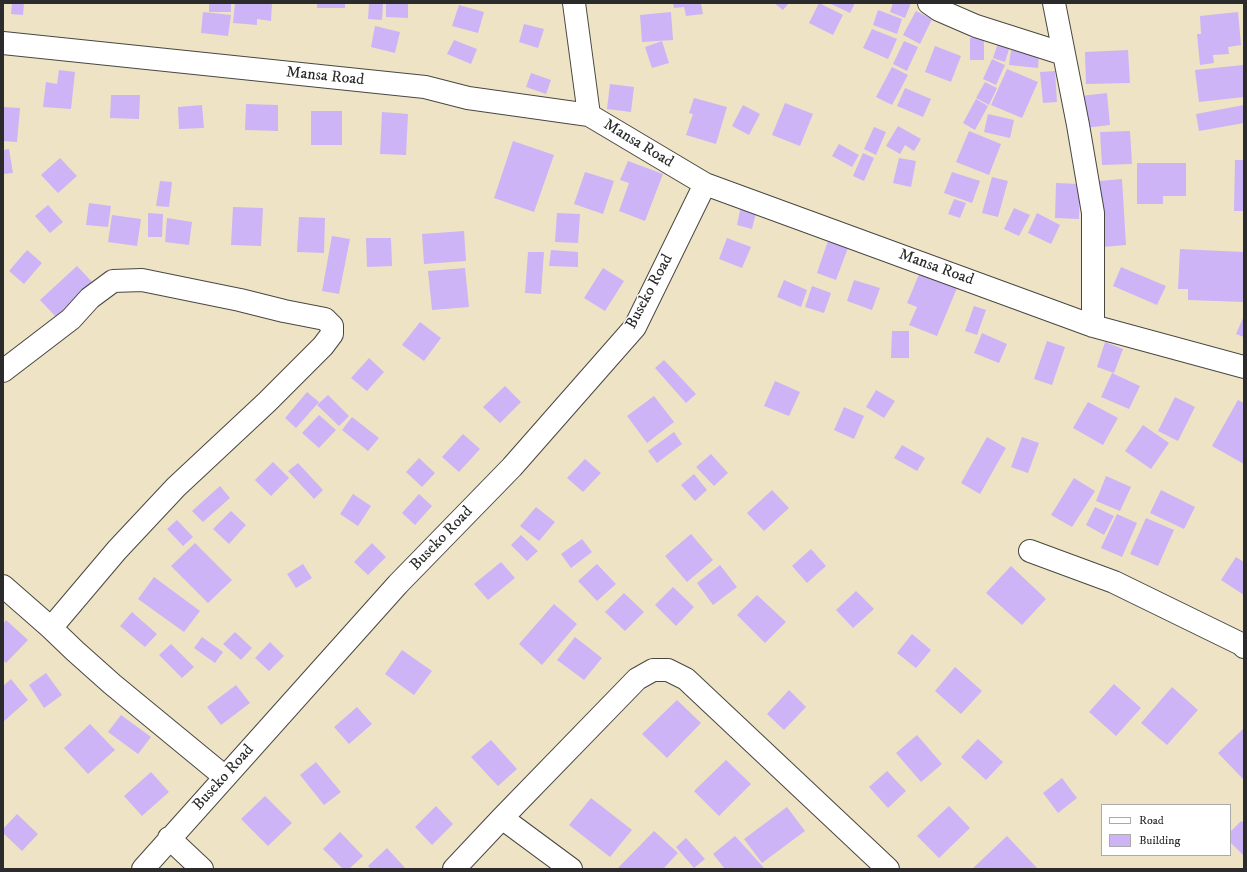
<!DOCTYPE html>
<html>
<head>
<meta charset="utf-8">
<style>
  body { margin:0 }
  #map { position:relative; width:1247px; height:872px; overflow:hidden; background:#efe3c5; font-family:"IM FELL DW Pica",serif }
  canvas { display:block }
  .frame { position:absolute; inset:0; border:4px solid #2b2b2b; pointer-events:none }
  .legend { position:absolute; left:1101px; top:804px; width:130px; height:52px; box-sizing:border-box; background:#fff; border:1px solid #aaa; margin:0; padding:5px 7px; list-style:none; font-size:12px; color:#2b2b2b }
  .legend li { display:flex; align-items:center; gap:8px; height:20px }
  .legend b { width:20px; border:1px solid #aaa }
</style>
</head>
<body>
<div id="map">
<canvas width="1247" height="872"></canvas>
<div class="frame"></div>
<ul class="legend">
<li><b style="height:5px;background:#fff"></b>Road</li>
<li><b style="height:11px;background:#ccb4f6"></b>Building</li>
</ul>
</div>
<script>
const g = document.querySelector('canvas').getContext('2d');
g.lineJoin = 'round';
function fillPath(path, color) {
  g.fillStyle = color;
  g.fill(path, 'evenodd');
}
function poly(rows) {
  const path = new Path2D();
  for (const r of rows) {
    path.moveTo(r[0], r[1]);
    for (let i = 2; i < r.length; i += 2) path.lineTo(r[i], r[i + 1]);
  }
  return path;
}
function strokePath(path, color, width, dash) {
  g.strokeStyle = color;
  g.lineWidth = width;
  g.lineCap = dash ? 'butt' : 'round';
  g.setLineDash(dash || []);
  g.stroke(path);
}
function label(font, color, halo, rows, align = 'center') {
  g.font = font + ' "IM FELL DW Pica",serif';
  g.lineWidth = 3;
  g.setLineDash([]);
  g.textBaseline = 'middle';
  g.strokeStyle = halo;
  g.fillStyle = color;
  for (const [text, x, y, turn = 0] of rows) {
    g.save();
    g.translate(x, y);
    g.rotate((+turn || 0) * Math.PI / 180);
    g.textAlign = isNaN(turn) ? turn : align;
    if (halo) g.strokeText(text, 0, 0);
    g.fillText(text, 0, 0);
    g.restore();
  }
}
fillPath(poly([
  [12,3,24,3,23,15,11,14],
  [209,3,231,3,231,12,209,12],
  [235,3,272,3,271,21,257,19,257,25,233,23],
  [317,3,345,3,345,8,317,8],
  [369,3,383,3,382,20,368,19],
  [386,3,408,3,408,18,386,17],
  [673,3,701,3,703,14,686,16,684,7,674,8],
  [774,3,789,3,783,10],
  [819,3,843,15,833,35,809,23],
  [829,3,855,3,850,13],
  [893,3,911,3,905,18,890,12],
  [459,5,484,12,478,33,452,26],
  [878,10,902,19,897,34,873,25],
  [916,11,932,19,920,44,903,35],
  [203,12,231,15,228,36,201,33],
  [671,12,673,40,642,42,640,15],
  [1238,12,1241,45,1228,47,1229,54,1213,55,1214,63,1200,65,1197,34,1201,34,1200,16],
  [524,24,544,29,538,48,519,42],
  [375,26,400,32,395,53,371,47],
  [872,29,897,39,888,59,863,48],
  [970,38,984,38,984,60,970,60],
  [454,40,477,49,471,64,447,54],
  [999,40,1011,43,1005,62,993,58],
  [662,41,669,63,652,68,645,47],
  [904,41,918,47,907,71,893,64],
  [935,46,961,56,951,82,925,72],
  [1011,50,1039,53,1038,68,1009,65],
  [1128,50,1130,83,1086,84,1085,52],
  [992,59,1005,65,996,85,983,79],
  [1243,65,1244,78,1244,97,1199,102,1195,70],
  [892,67,908,75,892,105,876,97],
  [1007,69,1038,82,1022,118,991,105],
  [59,70,75,72,71,109,43,107,46,82,57,84],
  [1055,71,1057,102,1043,103,1040,72],
  [531,73,551,80,546,94,526,87],
  [985,82,997,88,989,105,976,98],
  [610,84,634,87,631,112,607,109],
  [905,88,931,99,923,117,897,106],
  [1107,93,1110,125,1084,128,1081,96],
  [111,95,140,95,139,119,110,118],
  [694,98,727,107,716,144,686,135,693,114,689,113],
  [976,99,988,106,975,130,963,123],
  [785,103,813,114,800,146,772,135],
  [246,104,278,105,278,131,245,130],
  [202,105,204,128,179,129,178,107],
  [743,105,760,114,749,135,732,126],
  [1244,105,1244,123,1199,131,1196,114],
  [3,107,20,108,17,142,3,141],
  [311,111,342,111,342,145,311,145],
  [382,112,408,114,406,155,380,154],
  [988,114,1014,120,1010,138,984,132],
  [898,126,921,139,914,151,905,145,900,154,886,146],
  [874,127,886,132,876,155,864,149],
  [969,131,1001,144,989,175,956,162],
  [1130,131,1132,164,1102,165,1100,132],
  [513,141,554,155,534,212,494,198],
  [839,144,859,155,852,167,832,156],
  [9,149,13,173,3,174,3,150],
  [863,153,874,158,864,181,853,176],
  [60,158,77,176,58,193,41,175],
  [899,158,916,161,911,187,893,183],
  [1235,160,1244,160,1244,211,1234,211],
  [628,161,663,174,645,221,619,211,629,183,620,180],
  [1137,163,1186,163,1186,196,1163,196,1163,204,1137,204],
  [585,172,614,181,603,214,574,204],
  [952,172,980,181,972,203,944,193],
  [992,177,1008,181,998,217,982,213],
  [1122,179,1126,245,1103,247,1099,181],
  [160,181,172,182,169,207,156,206],
  [1056,183,1080,184,1079,219,1055,218],
  [954,199,966,203,960,218,948,214],
  [742,201,758,205,752,229,737,225],
  [89,203,111,206,108,227,86,225],
  [48,205,63,222,50,233,35,216],
  [233,207,263,208,261,246,231,245],
  [1014,208,1030,215,1019,236,1004,229],
  [148,213,163,214,162,237,148,237],
  [557,213,580,214,578,243,555,242],
  [1037,213,1060,225,1051,244,1028,233],
  [112,215,141,219,137,246,108,242],
  [299,217,325,218,324,253,297,252],
  [167,218,192,222,189,245,165,242],
  [464,231,466,261,424,264,422,234],
  [332,236,350,239,339,294,322,291],
  [366,238,391,238,392,266,367,267],
  [727,238,751,247,742,268,719,259],
  [829,238,849,245,836,280,817,273],
  [1180,249,1244,252,1244,302,1188,300,1188,289,1178,289],
  [27,250,42,263,24,284,9,271],
  [551,250,578,252,578,267,549,266],
  [528,252,544,252,541,294,525,293],
  [77,266,94,284,57,318,40,300],
  [1121,267,1166,286,1157,305,1113,286],
  [465,268,469,307,432,310,428,271],
  [603,268,624,281,605,311,584,298],
  [920,272,957,288,937,336,909,325,917,307,907,303],
  [784,280,807,290,801,307,777,297],
  [854,280,880,288,872,310,847,301],
  [812,286,831,293,824,313,805,307],
  [974,306,986,310,977,335,965,331],
  [1244,316,1244,337,1236,334],
  [420,322,441,338,424,361,402,345],
  [892,331,909,331,909,358,891,358],
  [982,333,1007,344,999,363,974,353],
  [1047,341,1065,347,1052,385,1034,379],
  [1105,342,1123,349,1114,373,1097,367],
  [369,358,384,372,367,391,351,378],
  [664,360,696,394,686,403,655,368],
  [1112,373,1140,386,1129,409,1101,397],
  [775,381,800,392,789,416,764,406],
  [505,386,521,402,500,423,483,407],
  [876,390,895,401,884,418,866,407],
  [307,392,319,402,296,428,285,418],
  [328,395,349,416,339,426,317,405],
  [654,396,674,422,647,443,627,416],
  [1175,397,1195,407,1178,441,1158,431],
  [1238,400,1244,403,1244,464,1212,446],
  [1088,402,1118,418,1103,445,1073,428],
  [844,407,864,416,854,439,834,430],
  [319,415,336,430,319,448,302,433],
  [352,417,379,438,368,451,342,430],
  [1143,425,1169,443,1151,469,1125,451],
  [674,432,682,444,657,463,648,451],
  [463,434,480,449,459,472,442,457],
  [987,437,1006,448,980,494,961,483],
  [1022,437,1039,443,1028,473,1011,467],
  [902,445,925,458,917,471,894,458],
  [711,454,728,473,714,486,696,467],
  [419,458,435,473,422,487,406,472],
  [585,459,601,473,583,492,567,478],
  [273,462,289,478,271,496,255,480],
  [298,463,323,490,314,499,288,471],
  [694,474,707,490,695,501,681,485],
  [1106,476,1131,487,1120,511,1096,501],
  [1074,478,1095,491,1072,527,1051,515],
  [220,486,230,498,203,522,192,511],
  [772,490,789,508,764,531,747,513],
  [1161,490,1195,507,1184,529,1150,513],
  [353,494,371,506,358,526,340,514],
  [419,494,432,506,415,525,402,513],
  [536,507,555,522,539,541,520,526],
  [1095,507,1114,516,1104,535,1086,525],
  [231,511,246,525,229,544,213,529],
  [1117,514,1137,523,1122,557,1101,548],
  [1146,518,1174,530,1158,566,1130,554],
  [177,520,193,537,183,546,167,529],
  [691,534,713,560,687,582,665,556],
  [521,535,538,551,527,561,511,545],
  [582,539,592,552,571,568,561,554],
  [195,543,232,580,208,603,171,566],
  [372,543,386,557,368,575,354,562],
  [811,549,826,566,807,583,792,566],
  [1236,557,1244,562,1244,595,1221,580],
  [501,562,515,578,488,600,474,584],
  [303,564,312,578,296,588,287,574],
  [597,564,616,584,597,601,578,581],
  [720,565,737,587,713,605,697,583],
  [1011,566,1046,599,1022,625,986,593],
  [154,577,200,611,184,632,138,599],
  [673,587,694,607,676,626,655,605],
  [856,591,874,609,853,628,836,610],
  [624,593,644,612,625,631,605,612],
  [757,595,786,622,765,643,737,615],
  [554,604,577,624,542,665,519,644],
  [132,612,157,634,145,647,120,626],
  [6,620,28,640,6,663,3,660,3,624],
  [235,632,252,648,241,660,223,644],
  [912,634,931,650,916,668,897,653],
  [202,637,223,652,215,663,194,648],
  [575,637,602,658,584,680,557,660],
  [270,642,284,656,269,671,255,658],
  [171,644,194,667,182,678,159,655],
  [402,650,432,671,414,695,385,674],
  [955,667,982,691,961,714,935,691],
  [46,673,62,695,44,708,29,685],
  [11,679,28,700,3,722,3,686],
  [1114,684,1141,708,1116,736,1089,712],
  [236,685,250,703,221,725,207,707],
  [1172,687,1198,710,1167,745,1141,723],
  [789,690,806,707,784,730,767,714],
  [677,700,701,723,667,758,642,734],
  [357,707,372,724,349,744,334,727],
  [121,715,151,737,138,754,108,732],
  [90,724,115,750,88,774,64,748],
  [1244,728,1244,780,1218,753],
  [917,735,942,764,921,782,896,753],
  [978,739,1003,762,986,780,961,757],
  [491,740,517,769,498,786,471,757],
  [726,760,751,784,719,816,694,791],
  [316,762,341,792,324,805,300,775],
  [887,771,906,791,888,808,869,787],
  [151,772,169,792,142,816,124,796],
  [1062,778,1077,798,1058,813,1043,793],
  [265,796,292,823,268,846,241,819],
  [591,798,632,830,610,857,569,825],
  [436,806,453,824,432,845,415,827],
  [949,806,970,828,939,858,917,836],
  [787,807,805,831,762,863,744,839],
  [17,814,38,834,22,851,3,833,3,829],
  [1241,821,1244,823,1244,856,1230,842,1230,832],
  [654,831,678,853,663,869,617,869],
  [340,832,363,856,349,869,343,869,323,849],
  [735,836,765,869,725,869,713,854],
  [1007,836,1038,869,972,869],
  [686,838,705,859,694,868,676,847],
  [387,848,406,869,371,869,368,866]
]), '#ccb4f6');
const street = poly([
  [574,3,589,115],
  [929,3,939,10,976,26,1064,54],
  [1054,3,1078,125,1093,213,1093,326],
  [3,43,425,87,468,98,589,115,705,184,1093,326,1244,367],
  [3,371,71,319,90,298,113,281,142,280,240,300,284,311,325,319,332,326,332,334,323,346,267,402,176,487,117,550,51,628],
  [1030,551,1114,582,1241,644,1244,647],
  [3,586,51,628,75,651,112,684,225,777],
  [502,818,571,869],
  [169,838,202,869],
  [143,869,398,584,512,467,635,327,705,184],
  [454,869,502,818,637,679,653,670,668,670,686,679,888,869]
]);
strokePath(street, '#484742', 24);
strokePath(street, '#fff', 22);
label('16px', '#2b2b2b', '#fff', [
  ["Mansa Road",325,77,6],
  ["Mansa Road",638,144,31],
  ["Mansa Road",936,268,20],
  ["Buseko Road",650,292,-62],
  ["Buseko Road",442,539,-46],
  ["Buseko Road",224,778,-48]
]);
</script>
</body>
</html>
